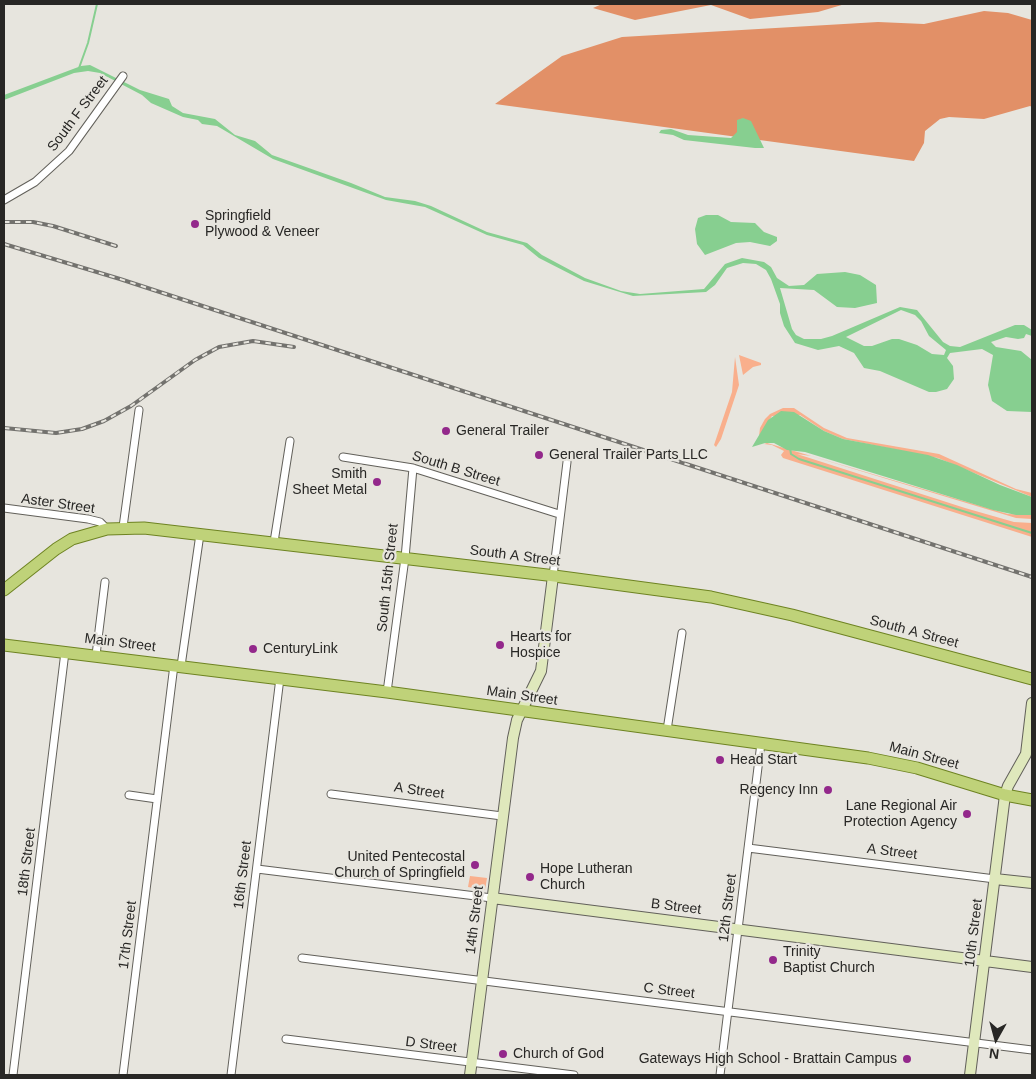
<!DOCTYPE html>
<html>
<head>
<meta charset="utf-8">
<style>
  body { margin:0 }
  #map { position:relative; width:1036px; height:1079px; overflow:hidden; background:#e7e5de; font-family:Arial,sans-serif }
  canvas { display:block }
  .frame { position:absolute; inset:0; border:5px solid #282725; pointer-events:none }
  .north { position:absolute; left:971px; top:1014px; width:50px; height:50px; -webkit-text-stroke:4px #e7e5de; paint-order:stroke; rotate:187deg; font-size:14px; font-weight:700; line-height:20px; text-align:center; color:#282725 }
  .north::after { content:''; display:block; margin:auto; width:18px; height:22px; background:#282725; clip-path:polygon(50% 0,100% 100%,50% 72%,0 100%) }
</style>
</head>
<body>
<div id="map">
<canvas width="1036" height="1079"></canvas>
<div class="frame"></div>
<div class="north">N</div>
</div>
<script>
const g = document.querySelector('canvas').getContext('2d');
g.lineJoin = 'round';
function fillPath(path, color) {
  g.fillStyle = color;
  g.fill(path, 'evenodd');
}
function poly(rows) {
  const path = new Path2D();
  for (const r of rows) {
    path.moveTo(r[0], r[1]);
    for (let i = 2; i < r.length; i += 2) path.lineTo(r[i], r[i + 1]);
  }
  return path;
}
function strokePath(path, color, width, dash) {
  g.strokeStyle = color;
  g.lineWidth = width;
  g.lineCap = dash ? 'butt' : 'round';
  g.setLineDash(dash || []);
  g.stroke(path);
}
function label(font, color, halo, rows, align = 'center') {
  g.font = font + ' Arial,sans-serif';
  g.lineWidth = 4.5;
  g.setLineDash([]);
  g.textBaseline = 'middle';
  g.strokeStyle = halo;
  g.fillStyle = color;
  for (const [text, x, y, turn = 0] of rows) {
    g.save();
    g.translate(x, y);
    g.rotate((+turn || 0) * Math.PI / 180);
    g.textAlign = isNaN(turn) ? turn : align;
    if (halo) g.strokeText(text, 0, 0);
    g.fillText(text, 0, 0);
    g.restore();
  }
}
fillPath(poly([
  [739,355,761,363,761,365,753,367,743,375],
  [735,357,739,385,721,439,716,447,714,445,732,392],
  [783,408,794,408,824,428,847,438,939,454,1016,489,1032,493,1032,497,938,458,843,439,824,431,800,415,772,416,759,436,760,428,765,419,770,414],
  [767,443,1008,514,1032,515,1032,519,1016,518,811,456,797,454,965,508,1014,522,1032,523,1032,537,783,458,781,455,784,451,772,445,764,444],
  [470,876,487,878,485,890,468,887]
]), '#f9af8c');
fillPath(poly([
  [602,4,845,4,818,12,750,19,711,5,635,20,593,8],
  [984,11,1008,13,1032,20,1032,107,1030,106,984,119,949,117,940,119,925,131,924,143,914,161,495,104,562,56,622,37,878,22,924,24]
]), '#e29067');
fillPath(poly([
  [90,65,140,90,169,99,172,106,183,113,215,119,235,135,255,141,272,155,351,183,385,197,415,201,431,206,487,232,527,243,542,255,585,278,621,291,640,294,704,289,725,264,742,258,764,262,771,267,777,278,789,286,804,285,817,274,845,272,860,275,876,285,877,303,855,308,837,307,814,290,780,288,792,329,796,335,804,339,821,339,832,336,900,307,917,310,943,342,950,346,960,347,1015,325,1024,325,1032,330,1032,336,1026,334,1024,338,1018,339,1006,337,991,342,996,347,1021,351,1032,360,1032,412,1007,411,992,401,988,385,993,355,982,349,950,353,947,358,953,366,954,379,947,389,936,392,929,392,880,371,864,368,854,353,839,346,818,350,795,343,784,326,780,313,780,304,771,279,766,270,756,264,743,263,727,268,715,285,706,292,633,296,584,281,539,258,523,245,487,235,425,207,386,200,273,159,217,126,202,124,198,120,183,117,151,103,142,95,100,73,88,71,74,73,4,100,4,95,81,66],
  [901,310,915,315,921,321,929,336,946,350,944,355,932,354,917,345,899,339,892,339,872,346,864,346,846,337],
  [743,118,751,121,764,148,755,148,684,140,673,135,659,133,661,130,671,129,688,135,731,138,737,132,737,120],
  [706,215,718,215,731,222,755,223,764,232,777,237,777,241,770,246,750,242,736,243,705,255,697,244,695,229,698,218],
  [781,411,794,412,824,431,843,439,928,455,957,465,1000,485,1032,497,1032,515,1016,515,993,510,805,452,787,450,774,443,765,443,752,447,768,420]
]), '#87cf90');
strokePath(poly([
  [79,68,88,43,97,4],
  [790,448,791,454,799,459,1032,533]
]), '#87cf90', 2);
const street = poly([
  [4,200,35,182,69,151,123,76],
  [343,457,413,468,559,514],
  [4,508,88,519,100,522,107,529],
  [123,527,139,410],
  [274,542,290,441],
  [553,576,567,462],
  [96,655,105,582],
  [181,666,200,534],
  [387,692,405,558,413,468],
  [667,730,682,633],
  [331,794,502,816],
  [129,795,157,799],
  [748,848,995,879],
  [257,869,492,898],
  [302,958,1032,1050],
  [286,1039,574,1075],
  [13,1075,65,652],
  [123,1075,174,665],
  [231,1075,280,678],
  [720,1075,761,743]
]);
const secondary = poly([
  [995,879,1032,883],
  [492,898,1032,967],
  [470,1075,513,738,517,720,541,671,553,576],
  [970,1075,1005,795,1008,786,1026,754,1032,703]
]);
const primary = poly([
  [4,590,56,549,72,539,107,529,144,528,547,575,711,597,792,615,1032,679],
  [4,645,387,692,868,758,917,768,1005,795,1032,800]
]);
strokePath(street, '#62605a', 9);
strokePath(secondary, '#62605a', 12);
strokePath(primary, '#6e8322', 13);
strokePath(street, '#fff', 7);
strokePath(secondary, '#dfe8bc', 10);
strokePath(primary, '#bfd279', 11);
const rail = poly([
  [4,222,33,222,53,226,116,246],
  [4,244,120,279,1032,577],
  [4,428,56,433,82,429,104,421,131,406,195,360,219,347,253,341,294,347]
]);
strokePath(rail, '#73726e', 4);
strokePath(rail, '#e7e5de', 2, [5.5]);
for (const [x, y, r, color] of [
  [195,224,5,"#93288b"],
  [446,431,5,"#93288b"],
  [539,455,5,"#93288b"],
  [377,482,5,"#93288b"],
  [500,645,5,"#93288b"],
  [253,649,5,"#93288b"],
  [720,760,5,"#93288b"],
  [828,790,5,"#93288b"],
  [967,814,5,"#93288b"],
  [475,865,5,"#93288b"],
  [530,877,5,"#93288b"],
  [773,960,5,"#93288b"],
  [503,1054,5,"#93288b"],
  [907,1059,5,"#93288b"]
]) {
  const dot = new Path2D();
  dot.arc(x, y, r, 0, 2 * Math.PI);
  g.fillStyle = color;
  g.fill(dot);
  strokePath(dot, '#e7e5de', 2);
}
label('14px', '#282725', '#e7e5de', [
  ["South F Street",78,114,-53],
  ["South B Street",456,469,17],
  ["Aster Street",58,504,8],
  ["South A Street",515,556,7],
  ["South 15th Street",388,578,-84],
  ["South A Street",914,632,15],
  ["Main Street",120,643,7],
  ["Main Street",522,696,8],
  ["Main Street",924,756,15],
  ["A Street",419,791,8],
  ["A Street",892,852,7],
  ["18th Street",27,862,-83],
  ["16th Street",243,875,-83],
  ["B Street",676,907,7],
  ["12th Street",728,908,-83],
  ["14th Street",475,920,-83],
  ["10th Street",974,933,-83],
  ["17th Street",128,935,-83],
  ["C Street",669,991,7],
  ["D Street",431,1045,7]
]);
label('14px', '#282725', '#e7e5de', [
  ["Springfield",205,216],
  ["Plywood & Veneer",205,232],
  ["General Trailer",456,431],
  ["General Trailer Parts LLC",549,455],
  ["Smith",367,474,"right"],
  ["Sheet Metal",367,490,"right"],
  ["Hearts for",510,637],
  ["Hospice",510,653],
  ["CenturyLink",263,649],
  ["Head Start",730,760],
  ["Regency Inn",818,790,"right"],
  ["Lane Regional Air",957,806,"right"],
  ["Protection Agency",957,822,"right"],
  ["United Pentecostal",465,857,"right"],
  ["Church of Springfield",465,873,"right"],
  ["Hope Lutheran",540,869],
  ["Church",540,885],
  ["Trinity",783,952],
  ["Baptist Church",783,968],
  ["Church of God",513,1054],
  ["Gateways High School - Brattain Campus",897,1059,"right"]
], 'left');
</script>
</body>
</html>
